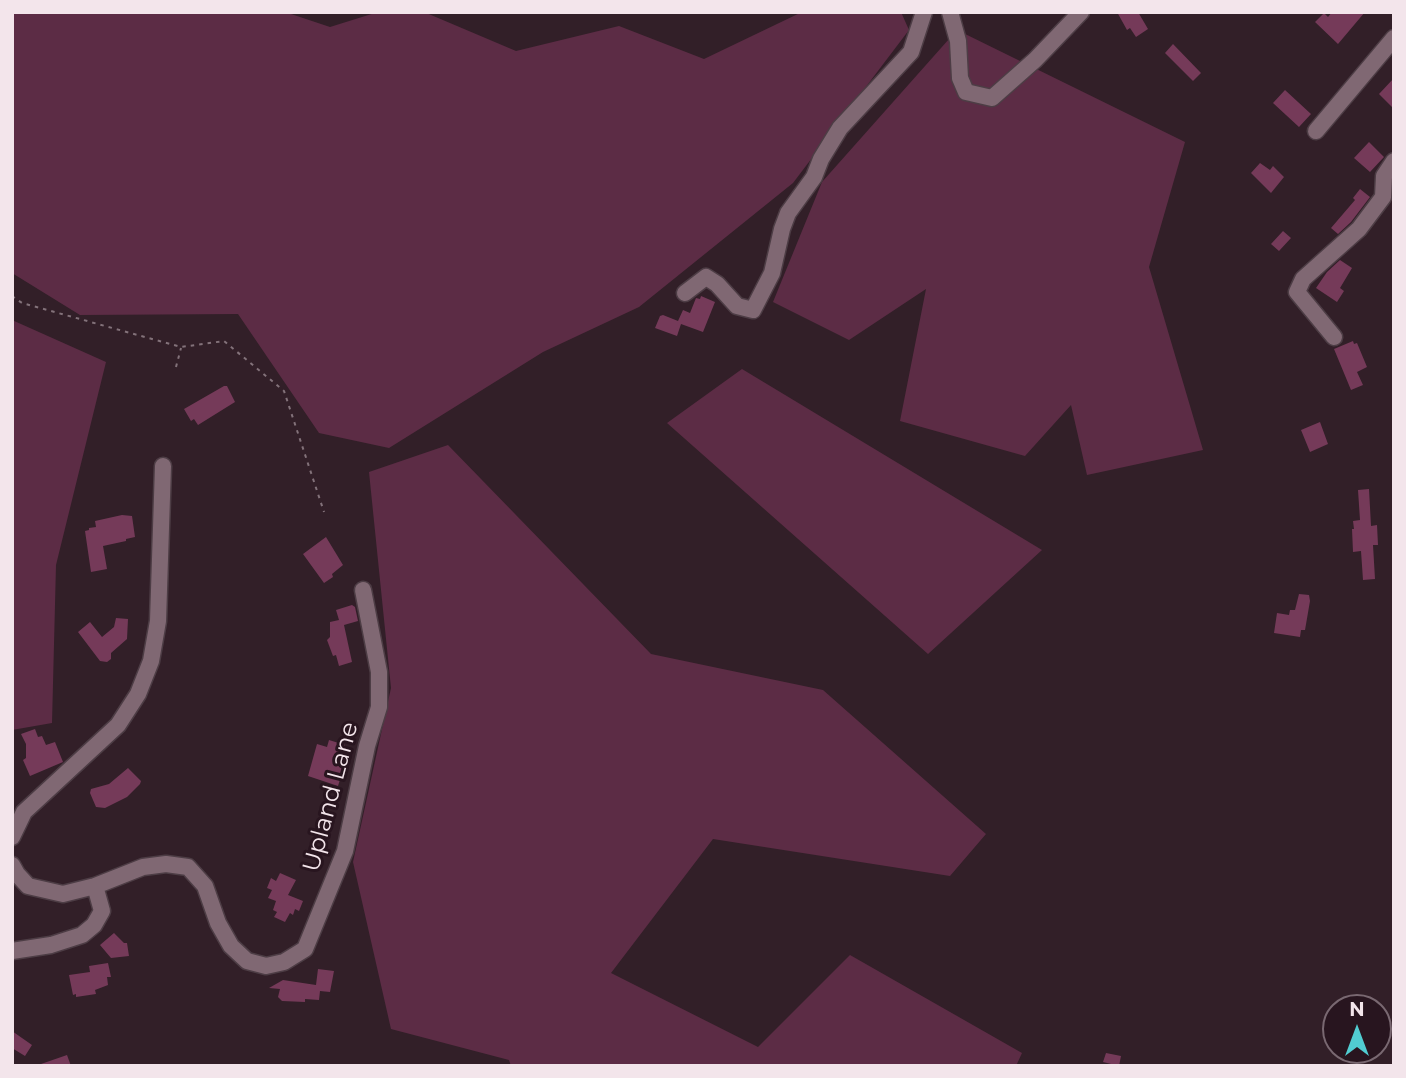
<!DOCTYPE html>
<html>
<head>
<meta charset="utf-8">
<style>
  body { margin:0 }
  #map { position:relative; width:1406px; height:1078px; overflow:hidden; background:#321f28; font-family:Montserrat,sans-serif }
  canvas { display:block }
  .frame { position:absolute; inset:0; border:14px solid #f3e5eb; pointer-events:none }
  .north { position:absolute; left:1322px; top:994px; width:70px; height:70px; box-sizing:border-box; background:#28151f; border:2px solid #796871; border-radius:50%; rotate:0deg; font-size:19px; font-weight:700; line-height:28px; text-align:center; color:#f3e5eb }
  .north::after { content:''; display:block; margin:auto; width:24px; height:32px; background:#51ccd1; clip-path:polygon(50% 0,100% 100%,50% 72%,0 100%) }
</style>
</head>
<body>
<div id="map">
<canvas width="1406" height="1078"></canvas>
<div class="frame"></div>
<div class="north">N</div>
</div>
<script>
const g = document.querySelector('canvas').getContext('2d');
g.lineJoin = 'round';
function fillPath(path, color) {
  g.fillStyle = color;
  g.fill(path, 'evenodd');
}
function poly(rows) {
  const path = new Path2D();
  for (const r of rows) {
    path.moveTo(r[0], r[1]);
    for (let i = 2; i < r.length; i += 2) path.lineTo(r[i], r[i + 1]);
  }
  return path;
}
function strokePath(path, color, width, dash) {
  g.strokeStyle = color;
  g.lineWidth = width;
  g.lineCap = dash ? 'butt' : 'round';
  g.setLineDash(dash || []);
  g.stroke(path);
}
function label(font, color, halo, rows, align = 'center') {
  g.font = font + ' Montserrat,sans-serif';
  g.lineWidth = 6;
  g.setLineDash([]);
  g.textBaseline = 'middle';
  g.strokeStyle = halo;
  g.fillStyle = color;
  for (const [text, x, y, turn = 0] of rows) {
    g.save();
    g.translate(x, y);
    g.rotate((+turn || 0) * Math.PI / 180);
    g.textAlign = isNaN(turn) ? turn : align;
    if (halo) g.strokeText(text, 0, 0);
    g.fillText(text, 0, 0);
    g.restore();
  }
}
fillPath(poly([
  [12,12,285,12,330,27,378,12,424,12,516,51,619,26,704,59,802,12,901,12,909,30,793,183,639,307,543,352,389,448,319,433,238,314,80,315,12,273],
  [957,30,1185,142,1149,267,1203,450,1087,475,1071,405,1025,456,900,421,926,289,849,340,773,302,822,182],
  [12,320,106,362,56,565,52,723,12,730],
  [742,369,1042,550,928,654,667,423],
  [448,445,651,654,823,690,986,834,950,876,713,839,611,973,758,1047,850,955,1022,1053,1016,1066,511,1066,509,1060,391,1029,353,862,391,688,369,472]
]), '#5c2c45');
fillPath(poly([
  [1117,12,1138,12,1148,29,1136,37,1130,28,1127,30],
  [1332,12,1365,12,1338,44,1315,22,1324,13,1328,17],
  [1173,44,1201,73,1193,81,1165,53],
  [1394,78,1394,109,1379,94],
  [1285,90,1311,114,1299,127,1273,103],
  [1369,142,1384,157,1370,172,1354,158],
  [1260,163,1270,170,1273,166,1284,177,1271,193,1251,173],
  [1360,189,1370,197,1351,222,1338,234,1331,228,1355,200,1353,198],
  [1283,231,1291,238,1279,251,1271,244],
  [1340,260,1352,268,1340,288,1344,291,1337,302,1316,288,1327,272],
  [701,296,715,302,703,332,681,324,677,336,655,328,660,316,663,315,678,321,683,310,690,313,696,298,700,299],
  [1353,341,1354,344,1357,343,1367,367,1357,372,1363,385,1351,390,1334,349],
  [224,386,227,386,235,402,198,425,194,419,191,421,184,409],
  [1320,422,1328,444,1310,452,1301,430],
  [1369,489,1371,526,1377,525,1378,545,1373,545,1375,579,1363,580,1361,551,1353,552,1352,529,1354,529,1353,521,1360,520,1358,490],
  [122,515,132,516,135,537,126,539,126,541,103,546,107,569,91,572,85,531,89,530,89,528,96,527,95,521],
  [326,537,343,565,332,574,333,577,324,583,303,554],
  [1299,594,1309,595,1310,601,1305,630,1301,630,1300,637,1274,633,1277,613,1289,615,1290,610,1295,610],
  [352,605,355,607,358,621,344,625,352,662,339,666,336,655,333,656,327,640,330,637,330,622,339,620,336,610],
  [116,618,128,619,127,639,111,653,111,659,107,662,100,661,78,632,90,622,102,637,114,627],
  [35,729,38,737,42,736,46,745,55,742,63,762,30,776,23,760,26,758,26,744,21,734],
  [329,740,345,745,339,763,345,764,338,786,308,776,317,744,327,747],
  [128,768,141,781,140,784,127,797,105,808,96,807,90,793,91,789,109,784],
  [280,873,296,880,288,895,303,901,299,911,295,909,293,915,290,913,285,922,274,917,277,912,273,910,276,901,268,898,272,890,267,888,271,878,276,881],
  [114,933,124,943,127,943,129,956,111,958,100,945],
  [108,963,111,977,107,977,108,985,95,990,96,994,76,997,76,994,73,995,69,975,90,972,89,966],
  [318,969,334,971,330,992,320,991,319,1000,305,999,305,1002,282,1001,278,997,280,989,269,988,283,980,316,985],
  [12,1031,32,1045,25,1056,12,1048],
  [1106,1053,1121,1056,1119,1066,1103,1062],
  [67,1055,71,1066,42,1066,41,1064]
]), '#753a59');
const minor = poly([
  [950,12,958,41,960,78,966,92,992,98,1035,60,1081,12],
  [1316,131,1394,38],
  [685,293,706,277,717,284,737,306,753,310,772,273,782,229,788,213,814,177,821,159,840,128,911,52,924,12],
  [1334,337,1297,292,1303,279,1359,229,1383,197,1384,176,1394,161],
  [12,837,24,812,118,725,138,694,151,661,158,621,163,466],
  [12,865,17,874,28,886,63,894,95,886,143,867,166,864,188,867,205,886,218,923,231,946,247,961,266,966,284,962,305,949,345,851,367,746,379,707,379,672,363,590],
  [12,951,51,945,82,935,94,925,102,911,95,886]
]);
strokePath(minor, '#4d3d45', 19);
strokePath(poly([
  [12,296,22,303,181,347,224,341,284,391,324,512],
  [176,367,181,348]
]), '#83727a', 2, [3.5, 5]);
strokePath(minor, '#806873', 16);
label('24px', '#f3e5eb', '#28151f', [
  ["Upland Lane",331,797,-75]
]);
</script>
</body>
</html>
